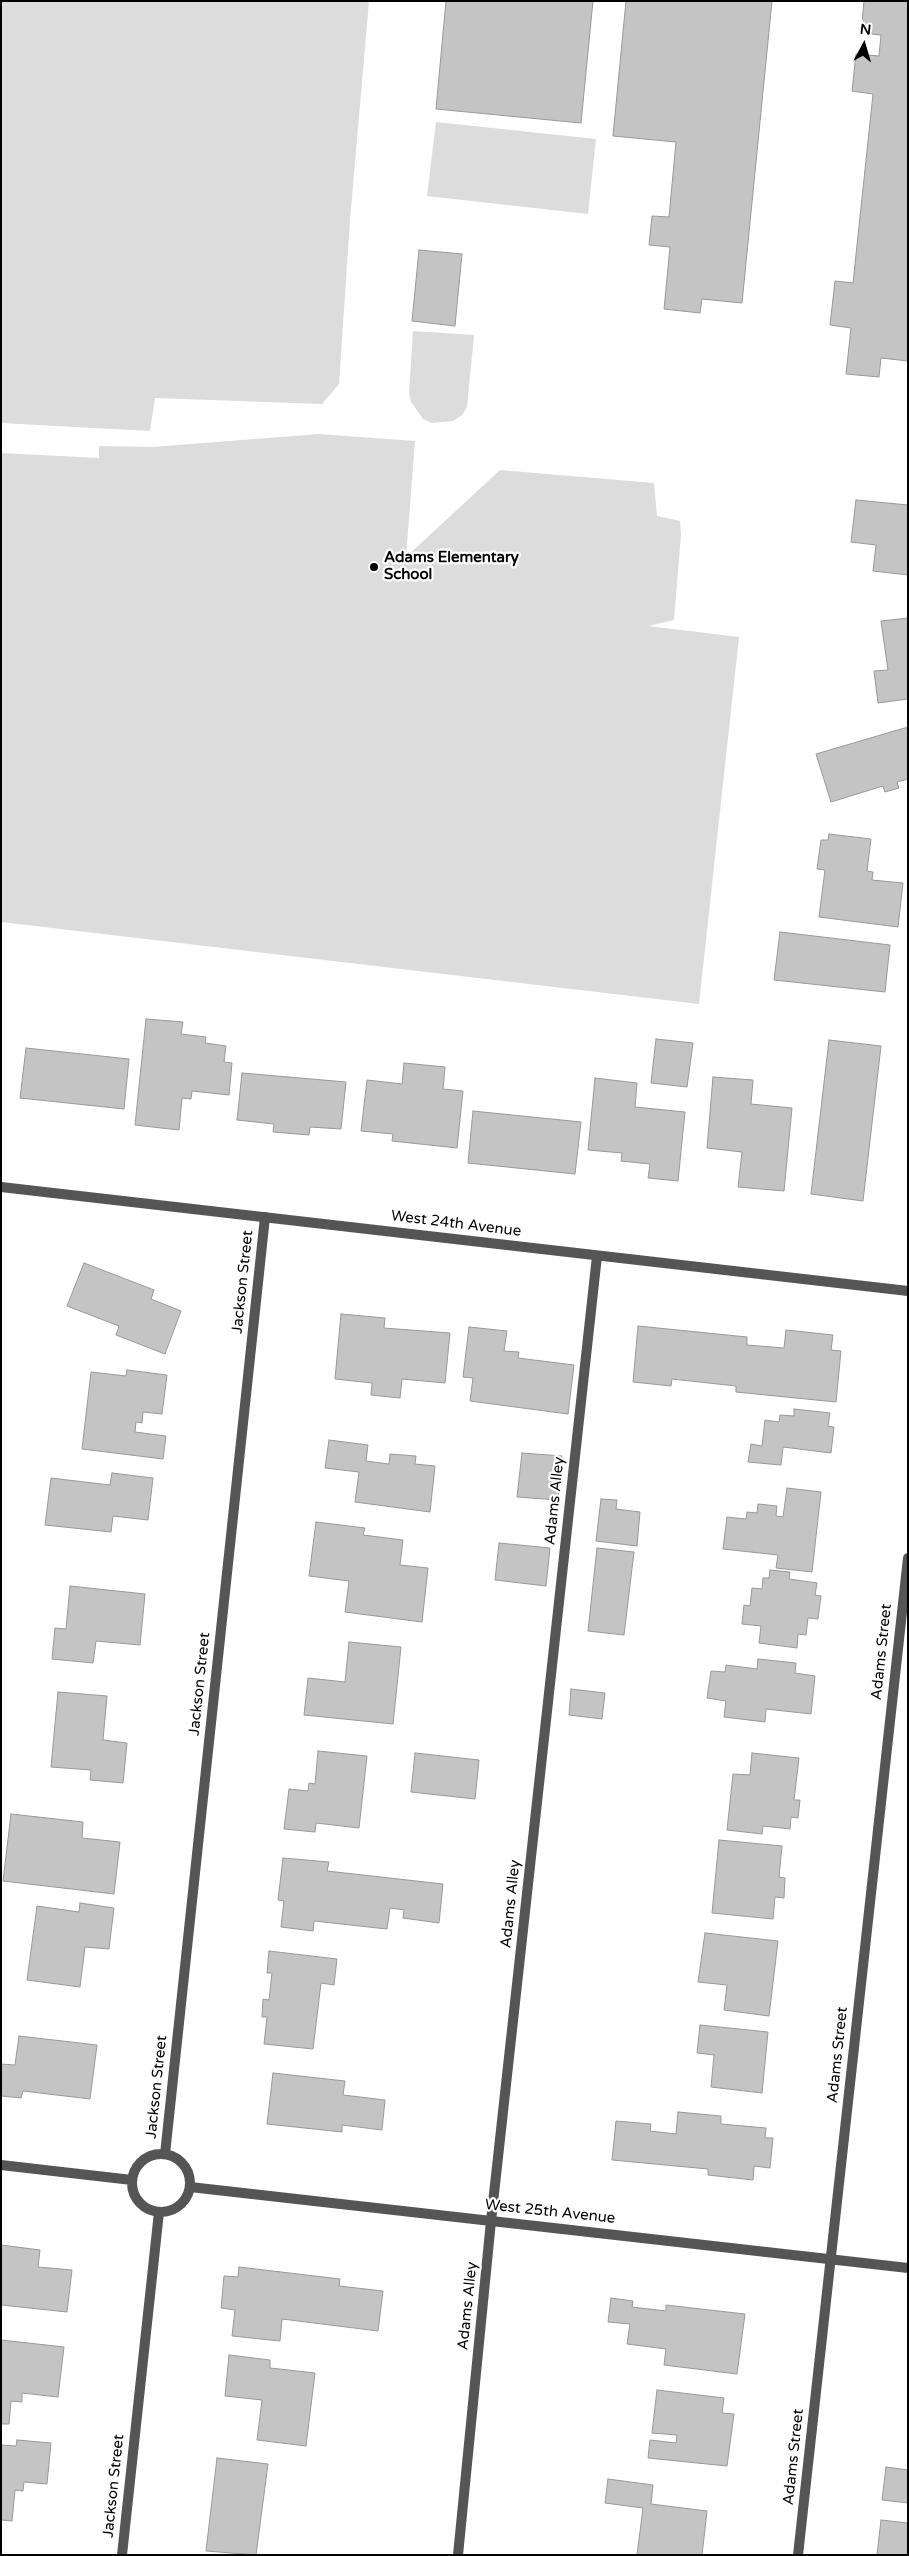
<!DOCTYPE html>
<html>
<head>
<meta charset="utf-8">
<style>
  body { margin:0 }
  #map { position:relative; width:909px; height:2556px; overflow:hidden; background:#fff; font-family:"Varela Round",sans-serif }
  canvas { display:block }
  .frame { position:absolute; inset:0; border:2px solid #000; pointer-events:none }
  .north { position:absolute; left:839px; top:20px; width:50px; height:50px; -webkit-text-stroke:4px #fff; paint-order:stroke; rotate:6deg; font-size:14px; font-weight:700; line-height:20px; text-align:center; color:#000 }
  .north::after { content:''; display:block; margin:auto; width:18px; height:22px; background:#000; clip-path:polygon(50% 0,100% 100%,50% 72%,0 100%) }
</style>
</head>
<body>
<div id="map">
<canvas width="909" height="2556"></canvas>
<div class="frame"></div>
<div class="north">N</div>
</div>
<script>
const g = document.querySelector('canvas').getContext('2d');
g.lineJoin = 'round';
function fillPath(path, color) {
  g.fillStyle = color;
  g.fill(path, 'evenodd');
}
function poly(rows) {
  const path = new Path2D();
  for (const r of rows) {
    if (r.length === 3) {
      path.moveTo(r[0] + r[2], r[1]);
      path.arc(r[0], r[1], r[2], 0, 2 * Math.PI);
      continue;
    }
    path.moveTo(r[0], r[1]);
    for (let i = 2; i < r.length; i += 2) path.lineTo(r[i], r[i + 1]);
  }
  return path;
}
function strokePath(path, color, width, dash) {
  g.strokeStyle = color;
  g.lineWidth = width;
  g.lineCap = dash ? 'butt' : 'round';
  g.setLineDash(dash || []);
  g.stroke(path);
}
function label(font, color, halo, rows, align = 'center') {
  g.font = font + ' "Varela Round",sans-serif';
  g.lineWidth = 4.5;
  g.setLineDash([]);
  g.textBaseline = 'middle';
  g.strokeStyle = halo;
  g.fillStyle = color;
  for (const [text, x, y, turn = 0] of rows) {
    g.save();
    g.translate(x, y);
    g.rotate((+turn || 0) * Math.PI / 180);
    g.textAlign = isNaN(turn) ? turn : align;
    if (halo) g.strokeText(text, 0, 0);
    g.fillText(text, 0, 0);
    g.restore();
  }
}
fillPath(poly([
  [1,1,369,1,350,220,339,384,322,404,155,398,150,431,1,423],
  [436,122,596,139,588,214,427,196],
  [413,331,474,335,467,407,462,415,453,421,432,423,423,419,411,402,409,392],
  [319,434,415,441,406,557,500,470,654,483,657,516,680,521,681,534,674,620,648,626,739,637,699,1004,1,922,1,453,99,458,99,446,152,447]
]), '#dcdcdc');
const building = poly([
  [446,1,593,1,581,123,436,109,446,1],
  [626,1,772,1,742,303,702,299,700,313,664,309,670,247,649,245,652,216,669,217,676,142,613,136,626,1],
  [864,1,908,1,908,361,881,358,879,377,846,374,851,328,830,325,835,281,853,283,873,94,852,91,856,54,879,56,881,35,861,33,864,1],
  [419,250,462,254,455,326,412,321,419,250],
  [856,500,908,505,908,575,873,571,876,545,851,542,856,500],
  [908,618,908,699,878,703,874,671,888,670,881,621,908,618],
  [908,727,908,779,897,782,899,788,885,792,883,786,831,802,816,754,908,727],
  [829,834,871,839,867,871,873,872,872,880,903,883,898,927,819,917,825,870,817,869,821,840,828,840,829,834],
  [780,932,890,945,885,992,774,980,780,932],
  [146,1019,183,1022,181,1034,206,1037,205,1043,226,1046,224,1062,232,1063,229,1095,192,1091,191,1099,182,1098,179,1130,135,1125,146,1019],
  [656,1039,693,1043,687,1087,651,1083,656,1039],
  [829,1040,881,1046,863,1201,811,1194,829,1040],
  [26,1048,129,1059,124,1109,20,1098,26,1048],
  [404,1063,445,1067,443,1089,463,1091,457,1148,392,1141,393,1134,361,1131,367,1080,402,1084,404,1063],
  [242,1073,346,1082,341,1129,310,1127,309,1135,273,1132,274,1124,237,1120,242,1073],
  [713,1077,753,1080,751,1104,792,1108,784,1191,738,1187,742,1152,707,1148,713,1077],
  [595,1078,637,1083,635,1107,685,1112,678,1181,648,1178,650,1164,621,1161,622,1153,588,1150,595,1078],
  [473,1111,581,1122,575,1174,468,1163,473,1111],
  [84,1263,154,1290,151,1299,181,1311,165,1354,116,1335,119,1326,67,1306,84,1263],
  [341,1314,385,1318,384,1328,450,1333,445,1383,402,1379,400,1398,371,1395,372,1383,335,1379,341,1314],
  [638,1326,747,1337,747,1345,784,1348,786,1330,833,1335,831,1350,841,1351,836,1402,736,1392,736,1386,672,1379,671,1386,633,1382,638,1326],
  [469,1327,507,1331,504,1351,519,1352,518,1358,574,1365,568,1414,470,1401,473,1378,463,1377,469,1327],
  [127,1370,167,1375,162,1414,143,1412,142,1423,136,1422,135,1432,166,1436,163,1459,82,1449,91,1372,126,1376,127,1370],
  [794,1409,830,1413,828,1426,834,1427,831,1453,783,1447,781,1465,748,1462,751,1444,762,1446,765,1420,779,1422,780,1415,794,1416,794,1409],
  [329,1440,368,1445,366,1461,389,1464,390,1454,416,1456,415,1464,435,1466,430,1512,355,1502,359,1472,325,1468,329,1440],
  [522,1453,562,1456,558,1500,517,1497,522,1453],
  [112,1473,153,1478,148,1520,113,1516,111,1532,45,1525,51,1478,110,1485,112,1473],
  [787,1488,821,1492,812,1572,776,1568,778,1555,723,1549,727,1517,746,1519,747,1512,757,1513,758,1504,777,1506,776,1516,783,1517,787,1488],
  [601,1499,617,1500,616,1509,640,1512,637,1546,596,1541,601,1499],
  [316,1522,365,1528,363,1535,403,1540,400,1565,428,1568,422,1622,345,1612,349,1581,309,1576,316,1522],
  [499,1543,550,1548,546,1586,495,1580,499,1543],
  [597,1548,634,1552,624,1635,588,1631,597,1548],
  [770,1570,790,1572,789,1579,817,1583,815,1595,821,1596,818,1619,808,1618,806,1635,798,1634,797,1648,759,1643,761,1626,742,1624,744,1605,750,1606,752,1588,762,1589,763,1578,769,1578,770,1570],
  [70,1586,145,1594,140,1645,96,1641,93,1663,52,1659,55,1628,66,1629,70,1586],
  [349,1642,401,1647,393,1724,304,1715,308,1678,345,1682,349,1642],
  [758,1659,796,1663,795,1673,815,1676,811,1714,766,1709,765,1722,724,1717,726,1701,707,1698,711,1671,725,1672,726,1665,757,1669,758,1659],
  [571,1689,605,1693,602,1719,569,1715,571,1689],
  [58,1692,107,1696,103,1740,127,1743,123,1783,90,1780,91,1770,51,1767,58,1692],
  [318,1751,367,1756,359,1828,316,1823,315,1832,284,1829,289,1789,308,1791,309,1783,315,1784,318,1751],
  [415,1753,479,1760,475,1799,411,1792,415,1753],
  [752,1753,799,1758,794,1800,800,1800,798,1818,791,1817,790,1829,763,1826,762,1834,727,1830,733,1774,750,1775,752,1753],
  [11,1814,83,1822,82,1838,120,1842,114,1894,3,1881,11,1814],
  [719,1840,782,1846,779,1877,785,1878,784,1898,775,1897,773,1919,712,1913,719,1840],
  [283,1858,329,1862,327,1871,443,1884,439,1923,403,1918,404,1910,390,1908,387,1929,314,1921,313,1931,281,1927,284,1901,278,1900,283,1858],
  [80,1903,114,1908,109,1949,85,1947,80,1987,27,1980,37,1906,79,1912,80,1903],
  [705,1933,778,1941,769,2016,724,2010,727,1985,698,1982,705,1933],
  [269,1951,337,1959,334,1985,321,1983,313,2049,264,2044,267,2017,262,2017,263,1999,269,2000,272,1973,267,1973,269,1951],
  [700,2025,768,2032,762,2093,711,2087,714,2055,697,2053,700,2025],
  [19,2036,97,2045,90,2099,23,2091,21,2098,1,2096,1,2064,15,2065,19,2036],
  [273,2073,345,2081,343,2095,385,2100,382,2130,342,2125,342,2132,267,2124,273,2073],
  [678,2112,721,2116,721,2124,766,2128,765,2138,773,2138,770,2168,754,2166,753,2180,708,2175,708,2169,612,2160,616,2121,651,2124,650,2131,676,2134,678,2112],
  [1,2245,40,2250,38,2267,72,2270,67,2312,1,2305,1,2245],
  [239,2267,340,2279,339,2286,383,2291,378,2331,282,2319,280,2341,232,2336,235,2310,221,2308,224,2276,238,2277,239,2267],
  [611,2298,633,2301,632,2307,666,2311,666,2305,745,2314,737,2374,664,2365,666,2349,627,2344,630,2324,608,2322,611,2298],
  [1,2340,64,2347,58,2397,22,2393,22,2402,11,2401,9,2424,1,2424,1,2340],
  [229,2355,270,2360,270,2368,315,2373,306,2446,257,2440,262,2400,225,2396,229,2355],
  [657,2390,724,2398,722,2413,734,2414,727,2466,648,2458,650,2440,676,2443,677,2435,652,2433,657,2390],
  [17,2440,51,2443,47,2484,24,2482,23,2491,15,2490,12,2521,1,2520,1,2445,16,2446,17,2440],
  [217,2458,268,2464,256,2555,206,2551,217,2458],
  [886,2467,908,2470,908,2503,882,2500,886,2467],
  [608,2479,653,2485,651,2504,707,2511,702,2555,637,2555,643,2508,605,2503,608,2479],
  [881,2520,908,2523,908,2555,877,2555,881,2520]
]);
fillPath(building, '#c4c4c4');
strokePath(building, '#999', 1);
strokePath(poly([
  [458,2555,491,2221,597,1256]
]), '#555', 10);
strokePath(poly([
  [161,2183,29],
  [165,2154,265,1217],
  [1,2165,132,2180],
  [190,2187,908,2268],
  [122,2555,159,2212],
  [798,2555,908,1558]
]), '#555', 10);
strokePath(poly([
  [1,1187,908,1291]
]), '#555', 10);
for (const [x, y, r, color] of [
  [374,567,5,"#000"]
]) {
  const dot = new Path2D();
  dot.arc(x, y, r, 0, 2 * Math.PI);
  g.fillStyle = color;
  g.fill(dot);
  strokePath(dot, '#fff', 2);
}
label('bold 15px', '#000', '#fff', [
  ["Adams Elementary",384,558],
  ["School",384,575]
], 'left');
label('15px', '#000', '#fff', [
  ["West 24th Avenue",456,1224,7],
  ["Jackson Street",243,1282,-84],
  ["Adams Alley",555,1501,-84],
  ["Adams Street",882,1652,-84],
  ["Jackson Street",200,1684,-84],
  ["Adams Alley",511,1904,-84],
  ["Adams Street",838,2055,-84],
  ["Jackson Street",157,2087,-84],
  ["West 25th Avenue",550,2212,6],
  ["Adams Alley",468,2306,-84],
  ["Adams Street",794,2457,-84],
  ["Jackson Street",114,2486,-84]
]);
</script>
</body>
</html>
